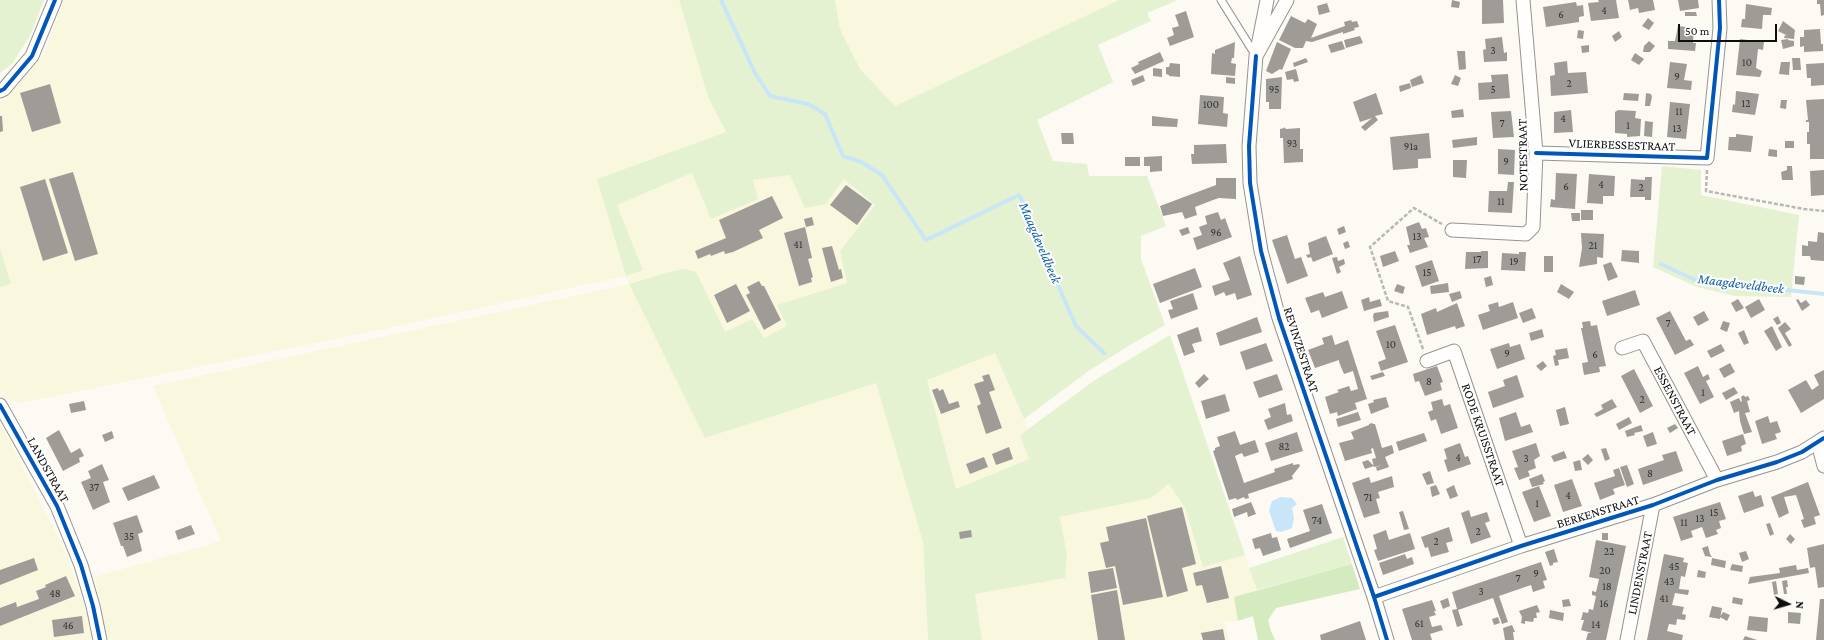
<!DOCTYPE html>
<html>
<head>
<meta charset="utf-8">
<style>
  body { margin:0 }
  #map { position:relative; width:1824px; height:640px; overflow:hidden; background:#fcfaf2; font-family:"Crimson Pro",serif }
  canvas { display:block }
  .north { position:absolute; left:1768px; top:584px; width:40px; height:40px; -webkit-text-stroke:3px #fff; paint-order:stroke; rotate:95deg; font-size:11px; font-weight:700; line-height:16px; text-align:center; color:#0e0e0e }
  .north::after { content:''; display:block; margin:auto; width:14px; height:18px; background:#0e0e0e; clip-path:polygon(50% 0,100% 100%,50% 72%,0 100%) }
  .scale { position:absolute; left:1678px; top:24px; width:99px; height:18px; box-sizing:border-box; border:2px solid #0e0e0e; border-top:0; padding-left:5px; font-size:12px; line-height:14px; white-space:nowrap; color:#0e0e0e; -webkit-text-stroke:3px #fff; paint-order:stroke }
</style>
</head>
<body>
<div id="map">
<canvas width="1824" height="640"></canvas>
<div class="north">N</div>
<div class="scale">50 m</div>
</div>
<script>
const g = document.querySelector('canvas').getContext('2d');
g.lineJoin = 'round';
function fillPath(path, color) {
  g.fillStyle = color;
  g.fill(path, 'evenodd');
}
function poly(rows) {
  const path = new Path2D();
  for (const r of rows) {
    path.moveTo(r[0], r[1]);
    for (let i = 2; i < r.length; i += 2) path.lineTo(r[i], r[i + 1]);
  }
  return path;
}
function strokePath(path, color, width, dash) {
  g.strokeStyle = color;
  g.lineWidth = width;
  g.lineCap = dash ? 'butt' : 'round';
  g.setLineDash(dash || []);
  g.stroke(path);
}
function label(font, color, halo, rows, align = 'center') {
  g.font = font + ' "Crimson Pro",serif';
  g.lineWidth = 4;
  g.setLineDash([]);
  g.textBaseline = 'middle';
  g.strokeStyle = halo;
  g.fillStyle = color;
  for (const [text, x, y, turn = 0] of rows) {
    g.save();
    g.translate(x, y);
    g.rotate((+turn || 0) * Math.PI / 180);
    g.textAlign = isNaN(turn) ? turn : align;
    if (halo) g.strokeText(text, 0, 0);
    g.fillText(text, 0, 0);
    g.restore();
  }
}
fillPath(poly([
  [64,0,679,0,708,97,726,132,597,179,643,270,617,205,693,173,753,180,790,175,826,204,844,179,875,205,840,251,847,283,778,305,787,326,764,338,706,438,876,382,923,542,928,640,108,640,95,577,221,541,153,386,629,284,626,276,388,328,71,393,20,403,2,398,0,394,0,287,11,284,0,248,0,101,4,99,44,54],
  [835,0,1119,0,895,106,860,69,840,29],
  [995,353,1028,429,1020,435,1029,459,956,489,927,379],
  [0,423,62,545,87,613,91,640,0,640],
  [1170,484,1185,508,1203,567,1245,555,1257,590,1234,597,1238,621,1225,622,1228,640,982,640,975,594,1065,578,1067,555,1060,517,1151,498]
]), '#f9f7de');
fillPath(poly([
  [0,0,44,0,30,36,12,64,0,73],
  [679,0,835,0,840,29,860,69,895,106,1119,0,1178,0,1147,13,1151,21,1098,45,1113,82,1037,120,1053,161,1087,164,1089,176,1147,176,1166,226,1141,236,1141,259,1165,325,1130,345,1090,370,1024,419,995,353,927,380,956,489,1029,459,1020,435,1095,380,1170,335,1245,555,1203,567,1185,508,1169,484,1151,498,1060,517,1067,555,1065,578,975,594,982,640,928,640,923,542,876,383,705,438,629,284,670,272,684,269,696,272,725,332,752,319,764,338,787,326,777,305,847,283,840,251,875,205,844,179,826,204,805,208,790,175,753,180,758,199,711,219,692,173,617,205,643,270,626,276,597,179,726,132,708,97],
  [1662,166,1701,170,1701,195,1799,215,1791,297,1735,296,1697,287,1653,267],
  [0,248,11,284,0,287],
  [1343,537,1352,564,1257,590,1249,568]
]), '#e4f2d2');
fillPath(poly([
  [1352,564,1360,589,1276,608,1268,620,1271,631,1275,640,1258,640,1253,616,1238,621,1234,597]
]), '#d4eabf');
fillPath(poly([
  [1281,497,1292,498,1297,504,1292,508,1294,518,1292,528,1281,532,1276,531,1269,511,1272,501]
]), '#c8e6f7');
strokePath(poly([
  [721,0,755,73,770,96,808,104,825,114,843,156,861,162,882,175,926,240,1019,195,1026,208,1043,251,1076,326,1104,353],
  [1661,264,1695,280,1824,294]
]), '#c8e6f7', 4);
fillPath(poly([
  [1452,0,1460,2,1459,8,1451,7],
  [1482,0,1503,0,1504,23,1482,24],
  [1598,0,1616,0,1619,18,1591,21,1588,3,1599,2],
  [1628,0,1653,0,1655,10,1639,13,1638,8,1630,10],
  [1678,0,1698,0,1699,8,1680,11],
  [1817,0,1824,0,1824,15,1821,16,1820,4,1817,4],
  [1576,2,1577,6,1583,5,1584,16,1579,17,1579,22,1546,27,1543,7],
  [1327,3,1330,12,1319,15,1317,6],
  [1746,4,1772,8,1771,15,1763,15,1762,29,1741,27,1742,19,1745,19],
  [1186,11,1194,37,1170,46,1167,38,1174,35,1172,28,1179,26,1175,15],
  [1685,12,1696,12,1697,16,1685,16],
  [1291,16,1305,23,1308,19,1317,24,1311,38,1345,26,1344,22,1351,20,1352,22,1357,21,1359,27,1354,28,1355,30,1343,34,1343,32,1312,42,1306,41,1303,48,1295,48,1279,40],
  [1648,18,1654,23,1649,30,1642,26],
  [1783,21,1795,30,1794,39,1784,38,1785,35,1788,36,1778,31],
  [1678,26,1694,28,1693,43,1696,43,1695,51,1668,49,1668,41,1675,41],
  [1820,29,1821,44,1823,44,1823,51,1804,52,1804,46,1800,47,1800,37,1804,37,1804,30],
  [1578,30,1584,31,1583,39,1577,38],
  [1619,31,1622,37,1615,42,1612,36],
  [1360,36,1363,43,1346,48,1344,40],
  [1502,37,1504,53,1507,52,1507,61,1484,62,1483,50,1486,49,1485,39],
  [1740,39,1764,42,1763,50,1758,49,1756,68,1762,71,1760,77,1736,75],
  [1788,39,1788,40,1794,41,1794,46,1783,49,1781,40],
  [1342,41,1345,49,1331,53,1328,45],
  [1649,41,1655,46,1650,52,1643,52,1644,46],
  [1235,42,1234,58,1232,58,1231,63,1236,64,1235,76,1211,74,1212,53,1215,54,1215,50],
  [1277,42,1291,49,1282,70,1280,69,1272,74,1266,71],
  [1589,45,1589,52,1582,53,1581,46],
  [1457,51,1465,51,1466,69,1459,70],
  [1160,52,1164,61,1135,74,1131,68,1139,64,1138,62],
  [1635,53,1644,59,1639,65,1631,60],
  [1306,58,1308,62,1294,67,1293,63],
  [1792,58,1800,58,1801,70,1793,70],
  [1567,61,1568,73,1586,72,1588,93,1551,96,1550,76,1555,75,1554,63],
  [1670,62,1687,64,1684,80,1692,81,1691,90,1667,88],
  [1781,62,1790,62,1789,75,1779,74],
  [1170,63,1180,64,1180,77,1169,76,1169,75,1166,74,1166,67,1169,67],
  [1824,63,1824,85,1811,86,1811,78,1807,78,1806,64],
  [1153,68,1162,69,1162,77,1153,76],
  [1296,69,1299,81,1294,82,1293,79,1287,80,1285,72],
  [1508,74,1510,98,1479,100,1478,83,1492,82,1491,75],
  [1143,75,1145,81,1133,86,1131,80],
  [1421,75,1424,83,1412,87,1410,80],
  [1455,75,1461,78,1458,86,1451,84],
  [1226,77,1235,78,1235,84,1226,83],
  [1282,77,1281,109,1269,109,1269,102,1266,102,1266,79],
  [1410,83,1411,88,1400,92,1399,86],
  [50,84,61,123,32,132,20,93],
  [1736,91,1759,94,1755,115,1732,112,1733,104,1735,105],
  [1376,93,1383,114,1375,116,1378,120,1365,131,1361,127,1372,118,1360,122,1353,102],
  [1624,93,1639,94,1638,101,1623,100],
  [1646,93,1651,94,1652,97,1650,106,1645,106],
  [1200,95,1224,97,1223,113,1228,114,1227,127,1198,124],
  [1824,99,1824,159,1810,159,1810,144,1807,144,1807,132,1809,132,1809,122,1806,122,1806,120,1808,120,1806,100],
  [1781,100,1787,100,1786,109,1780,108],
  [1670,102,1690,104,1686,139,1667,137],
  [1463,109,1464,117,1452,118,1451,111],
  [1571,110,1573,132,1554,133,1554,112],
  [1618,110,1636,111,1635,118,1641,119,1640,136,1627,137,1627,134,1615,133,1615,112],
  [1511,111,1514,137,1493,138,1491,112],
  [0,116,2,116,3,131,0,132],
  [1152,116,1178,119,1177,127,1152,126],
  [1645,121,1653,122,1652,137,1644,136],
  [1284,127,1286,129,1300,128,1300,149,1303,149,1303,162,1284,163,1283,138,1280,138,1280,129,1284,128],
  [1061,133,1073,133,1074,144,1062,144],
  [1429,133,1431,158,1418,159,1418,168,1393,170,1390,137],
  [1736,134,1753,136,1751,152,1728,150,1729,137,1736,137],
  [1477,137,1477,145,1453,148,1452,140],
  [1785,141,1794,141,1794,148,1785,148],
  [1226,144,1227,163,1192,164,1191,154,1194,154,1194,145],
  [1498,149,1515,150,1514,175,1498,174],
  [1769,149,1777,150,1777,157,1768,156],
  [1162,156,1162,171,1150,172,1150,166,1144,166,1144,157],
  [1125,157,1140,157,1140,166,1125,166],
  [1453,160,1467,160,1466,178,1453,177],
  [1787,166,1792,166,1793,180,1782,180,1781,172,1787,170],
  [1824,170,1824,195,1811,196,1810,171],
  [73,172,98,254,75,261,49,179],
  [1556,173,1577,174,1575,209,1550,207,1551,199,1555,200],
  [1589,174,1615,176,1614,196,1603,196,1603,204,1587,203],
  [1645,177,1652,177,1651,200,1645,200,1645,197,1630,197,1631,179,1645,180],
  [1216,178,1236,178,1236,199,1219,198,1213,200,1195,207,1197,215,1185,219,1182,212,1163,216,1160,206,1216,185],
  [45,179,68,253,43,261,20,187],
  [1508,182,1514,182,1512,213,1488,212,1489,191,1507,191],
  [846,185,872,204,857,225,830,205],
  [772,196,783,218,759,230,763,238,733,252,725,254,724,251,711,256,710,254,698,259,695,251,726,238,719,220],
  [1581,210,1593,210,1593,220,1581,220],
  [1218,212,1221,220,1225,218,1232,237,1197,250,1193,238,1202,235,1199,227,1207,224,1205,216],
  [1571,213,1580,213,1580,221,1572,221],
  [812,217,814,225,806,227,804,219],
  [1419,222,1422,229,1426,228,1429,237,1424,238,1428,247,1410,253,1407,245,1410,245,1406,227],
  [1344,226,1346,232,1339,235,1337,229],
  [805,227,812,258,808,259,813,277,811,278,812,282,799,286,784,233],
  [1188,227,1190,233,1182,236,1179,230],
  [1818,232,1824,233,1824,261,1811,260,1810,256,1802,256,1802,245,1808,246,1808,241,1817,242],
  [1581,233,1604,234,1603,258,1597,257,1597,264,1579,267,1582,248],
  [1287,235,1295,259,1301,257,1308,276,1287,284,1272,240],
  [1326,236,1333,254,1313,262,1311,257,1308,258,1306,255,1310,254,1308,243],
  [1348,241,1350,247,1345,249,1343,243],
  [832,246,839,270,841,269,843,278,831,282,822,248],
  [1622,250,1639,251,1639,263,1621,261],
  [1395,251,1399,261,1383,267,1380,256],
  [1481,251,1488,251,1488,268,1465,269,1466,252,1481,252],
  [1519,252,1526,252,1525,271,1501,270,1502,253,1519,254],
  [1240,256,1252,295,1237,300,1235,293,1226,296,1224,292,1215,296,1212,286,1230,280,1223,263],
  [1544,256,1553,256,1553,272,1544,272],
  [1337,257,1338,261,1344,259,1345,264,1339,267,1341,272,1337,274,1332,258],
  [1432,260,1439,281,1422,287,1415,266],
  [1611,262,1618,277,1608,281,1603,265],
  [1195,268,1202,287,1160,303,1153,284],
  [1491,276,1493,285,1486,287,1484,278],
  [1795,276,1805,277,1804,285,1795,284],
  [759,281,762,286,764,286,781,320,764,330,746,295,750,293,747,287],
  [1448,283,1449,292,1431,294,1430,286],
  [736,284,750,311,727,323,714,295],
  [1397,284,1405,287,1403,294,1394,291],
  [1561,284,1574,292,1569,299,1557,292],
  [1635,290,1640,305,1607,316,1602,301],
  [1342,291,1348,308,1322,318,1319,310,1311,313,1305,298,1323,292,1325,297],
  [1460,291,1462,298,1452,302,1449,294],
  [1193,293,1198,309,1171,319,1168,310,1173,309,1170,301],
  [1369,297,1370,302,1380,299,1382,306,1364,311,1361,300],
  [1738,299,1744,308,1736,312,1731,303],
  [1759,299,1765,310,1751,318,1745,307],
  [1798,299,1801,303,1806,300,1810,305,1802,311,1796,300],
  [1498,302,1499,307,1513,302,1518,318,1483,330,1478,315,1490,311,1488,305],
  [1457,303,1465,326,1456,329,1455,326,1427,335,1421,314,1436,308,1437,312],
  [1532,308,1536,318,1523,323,1519,313],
  [1388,311,1389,317,1374,322,1373,316,1374,313],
  [1670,311,1686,341,1690,339,1694,345,1675,355,1656,318],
  [1704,311,1709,320,1698,326,1693,317],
  [1778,316,1781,323,1777,325,1773,319],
  [1257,317,1262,332,1220,346,1216,333],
  [1590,321,1591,326,1597,325,1606,366,1599,367,1600,372,1584,375,1582,363,1588,362,1581,328,1583,328,1582,322],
  [1723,321,1730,323,1727,332,1720,329],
  [1785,322,1791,329,1785,333,1792,345,1789,347,1778,328],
  [1395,325,1408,362,1381,371,1378,362,1386,359,1376,331],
  [1772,326,1782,347,1776,351,1764,331],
  [1198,327,1202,341,1192,344,1195,352,1184,356,1177,335],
  [1542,329,1544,337,1531,341,1529,333],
  [1744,330,1749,343,1744,345,1738,333],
  [1332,335,1335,345,1348,340,1367,399,1355,403,1357,409,1338,416,1337,412,1330,414,1325,397,1339,392,1337,390,1349,386,1351,391,1358,389,1353,371,1344,374,1339,362,1339,360,1315,368,1308,350,1324,344,1322,338],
  [1266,343,1273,361,1246,370,1240,352],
  [1509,343,1510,347,1520,344,1525,359,1497,369,1490,349],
  [1721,344,1725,351,1711,358,1707,351],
  [1567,348,1569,358,1558,360,1559,365,1555,366,1553,356,1556,355,1555,350],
  [1543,361,1547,366,1541,371,1536,366],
  [1730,363,1735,372,1724,378,1719,369],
  [1437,366,1443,382,1440,383,1442,390,1425,396,1419,381,1415,382,1413,374],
  [1698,366,1703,377,1708,374,1710,379,1706,381,1714,397,1700,404,1684,373],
  [1634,369,1653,406,1640,413,1621,376],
  [1824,370,1824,399,1801,413,1788,390,1806,380,1812,390,1819,385,1814,375],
  [1383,372,1385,376,1372,380,1370,376],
  [989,374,995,390,989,392,1002,428,986,434,977,406,981,404,974,384,984,381,982,376],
  [1204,374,1209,379,1199,388,1195,383],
  [1277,374,1283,390,1259,398,1253,382],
  [1517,375,1524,397,1493,408,1488,392,1505,386,1503,380],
  [1734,387,1738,393,1726,400,1722,393],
  [938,388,939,391,943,389,949,404,958,401,960,407,941,414,932,390],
  [1225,394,1230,411,1206,419,1201,401],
  [1744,395,1745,397,1748,396,1750,400,1747,401,1750,412,1745,413,1752,432,1744,434,1740,421,1739,411,1734,413,1730,402,1739,398,1741,402,1742,401,1741,397],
  [1386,397,1389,407,1371,414,1368,404,1374,402,1373,400],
  [1442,399,1444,406,1450,404,1458,428,1441,434,1436,419,1431,421,1428,412,1433,410,1431,402],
  [1612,399,1617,407,1597,417,1594,414,1603,409,1601,405],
  [84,401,86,410,71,413,69,404],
  [1285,403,1287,415,1291,414,1293,421,1268,430,1264,420,1271,417,1268,409],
  [1565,407,1569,424,1560,426,1556,410],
  [1358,412,1361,420,1338,427,1336,419],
  [1516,412,1521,427,1530,424,1533,432,1505,441,1499,418],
  [1768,416,1770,423,1777,421,1781,432,1775,434,1777,439,1762,444,1755,421],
  [1629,417,1632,423,1619,430,1616,424],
  [1372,423,1373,424,1375,424,1382,448,1392,445,1394,453,1385,457,1389,467,1377,471,1376,467,1383,465,1374,467,1372,459,1376,458,1373,448,1371,449,1372,453,1345,461,1339,443,1354,439,1351,432,1369,425,1369,424],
  [1675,424,1678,428,1670,433,1667,428],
  [1641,425,1643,431,1634,433,1635,435,1627,437,1625,431],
  [59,430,71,453,80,448,84,456,79,458,80,462,63,471,46,438],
  [112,431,114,438,105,442,102,435],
  [1235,431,1240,445,1255,440,1259,452,1244,457,1242,453,1235,456,1244,483,1275,472,1274,469,1293,463,1293,465,1299,464,1300,466,1292,476,1293,479,1248,494,1249,498,1245,499,1244,497,1237,500,1236,498,1229,500,1213,451,1215,450,1215,448,1220,446,1217,437],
  [1297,432,1303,451,1271,461,1265,443],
  [1653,432,1657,444,1647,447,1643,436],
  [1424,433,1427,441,1399,451,1396,442],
  [1743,434,1746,444,1741,446,1742,451,1727,456,1722,441],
  [1460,443,1465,457,1468,456,1471,464,1448,472,1444,460,1447,459,1444,449],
  [1536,443,1540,456,1534,460,1536,468,1528,471,1530,476,1519,480,1514,468,1518,467,1512,451],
  [1009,447,1013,459,996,465,992,454],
  [1606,448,1610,459,1605,461,1601,449],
  [1564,451,1567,458,1554,462,1551,456],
  [1676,451,1683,471,1643,485,1638,469,1664,460,1662,455],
  [1588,454,1593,460,1588,465,1582,459],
  [984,457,988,467,970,474,966,464],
  [1368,460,1374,466,1365,469,1362,462],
  [1580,460,1582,470,1575,471,1573,462],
  [102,464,109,480,103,482,110,502,93,510,81,482,91,478,88,471],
  [1627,465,1634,484,1627,487,1620,467],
  [1619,468,1625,485,1613,489,1615,494,1600,500,1594,483,1615,476,1613,470],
  [1430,471,1434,483,1427,485,1422,474],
  [1542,474,1545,481,1543,482,1544,484,1532,487,1529,479],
  [154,475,160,488,128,501,122,488],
  [1392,476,1394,487,1378,492,1380,498,1376,499,1380,513,1364,518,1352,483,1369,477,1371,483],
  [1572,479,1582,506,1563,512,1554,485],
  [1808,482,1820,515,1814,517,1816,524,1804,528,1801,520,1804,519,1796,495,1784,497,1789,513,1779,518,1771,497],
  [1436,485,1440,494,1432,497,1430,487],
  [1454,485,1458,496,1450,499,1446,489],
  [1539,486,1551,516,1534,522,1522,492],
  [1753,491,1755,497,1761,495,1764,506,1744,513,1738,496],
  [1251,502,1256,514,1248,517,1247,512,1234,517,1232,509],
  [1720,502,1726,519,1719,521,1721,528,1716,530,1718,534,1706,538,1702,527,1691,531,1693,537,1681,541,1673,517],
  [1322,504,1332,533,1290,548,1287,539,1310,531,1303,510],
  [1182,507,1196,564,1182,568,1188,591,1167,597,1147,516],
  [1469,510,1471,517,1487,512,1490,521,1485,523,1491,537,1471,544,1461,513],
  [1403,511,1409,529,1404,530,1399,512],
  [137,515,143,532,138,534,142,551,127,557,123,546,121,546,113,523],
  [1146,518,1163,597,1123,605,1115,566,1106,568,1100,543,1109,541,1106,527],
  [1770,523,1774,534,1770,536,1766,524],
  [191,525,195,534,178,540,175,531],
  [1449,527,1453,541,1446,543,1449,552,1431,557,1428,547,1425,548,1421,537],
  [971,530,972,537,960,539,959,532],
  [1386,530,1389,540,1410,533,1415,549,1378,561,1374,550,1377,549,1373,535],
  [1271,533,1272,538,1277,537,1281,550,1263,556,1260,548,1255,549,1252,539],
  [1602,533,1608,533,1608,540,1602,540],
  [1790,534,1795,539,1791,544,1786,539],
  [1596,540,1626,546,1606,640,1586,640,1588,633,1592,633,1581,630,1584,620,1581,620,1583,612,1588,613,1589,609,1593,610,1596,596,1592,595,1592,591,1596,592,1599,579,1589,577],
  [1824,544,1824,587,1818,588,1815,567,1810,568,1807,548],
  [1708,546,1710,554,1712,557,1705,556,1702,548],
  [1554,549,1558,562,1553,563,1553,565,1550,566,1545,552],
  [1746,551,1749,559,1742,562,1739,553],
  [1405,554,1407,559,1412,557,1414,564,1383,575,1379,563],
  [1664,554,1684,558,1683,562,1688,563,1685,577,1681,576,1679,589,1689,590,1688,595,1675,593,1672,605,1684,607,1682,614,1686,615,1685,620,1677,619,1676,625,1669,624,1667,631,1683,635,1682,640,1647,640],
  [34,558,38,570,0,585,0,570],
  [1712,558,1726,561,1725,568,1711,565],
  [1541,562,1547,580,1543,581,1545,588,1533,592,1531,585,1499,596,1508,622,1502,624,1493,598,1458,610,1463,625,1457,627,1452,610,1457,609,1452,592],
  [1732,564,1743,566,1742,572,1730,570],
  [1796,565,1797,570,1808,568,1809,573,1748,584,1750,577,1780,573,1779,568],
  [1221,566,1229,598,1207,603,1202,585,1196,586,1193,573],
  [1113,568,1117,588,1091,593,1088,572],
  [1698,570,1706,572,1705,578,1697,577],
  [66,576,75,596,0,626,0,608,16,602,17,607,39,599,36,591,46,587,45,585],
  [1787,580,1788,587,1786,587,1787,594,1784,594,1782,581],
  [1776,581,1778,594,1774,595,1772,582],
  [1117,590,1125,640,1098,640,1091,595],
  [1733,597,1743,599,1742,605,1732,603],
  [1448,598,1450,606,1443,609,1440,601],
  [1569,599,1571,606,1563,607,1562,600],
  [1820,599,1824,599,1824,640,1816,640],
  [1432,600,1436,611,1434,611,1436,615,1429,617,1432,627,1441,625,1443,630,1430,634,1432,640,1412,640,1402,609],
  [1537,605,1540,612,1536,613,1537,618,1534,618,1533,622,1525,621,1525,624,1521,623,1522,617,1519,611],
  [1712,606,1722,608,1720,619,1709,617],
  [1550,610,1564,613,1563,621,1549,618],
  [1723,612,1730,615,1727,621,1720,617],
  [1788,612,1801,613,1800,624,1788,623],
  [82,616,84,633,54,637,52,620],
  [1749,616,1768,618,1767,632,1747,630],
  [1498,617,1500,623,1494,625,1492,619],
  [1360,621,1366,640,1321,640,1320,635],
  [1512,625,1515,632,1513,632,1514,640,1505,640,1503,628],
  [1223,629,1225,640,1203,640,1201,633],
  [1745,636,1757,640,1743,640]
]), '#9f9c98');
const service = poly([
  [1221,0,1256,56]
]);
const minor = poly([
  [1267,0,1256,56,1287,0],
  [1256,56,1249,146,1250,183,1261,251,1279,318,1374,597,1387,640],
  [0,91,4,89,32,56,55,0],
  [1536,153,1707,158,1720,28,1719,0],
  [1452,230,1526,234,1533,227,1536,153,1523,0],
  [1622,348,1643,341,1717,480],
  [1427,361,1454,351,1521,546],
  [0,405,57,506,81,565,93,606,100,640],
  [1818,443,1824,466],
  [1374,597,1521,546,1653,505,1717,480,1777,462,1802,452,1824,438],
  [1627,640,1653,505]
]);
strokePath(service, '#959491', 9);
strokePath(minor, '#959491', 15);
strokePath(poly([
  [1707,170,1706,191,1804,209,1824,211],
  [1423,349,1408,307,1388,301,1370,247,1414,208,1442,224]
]), '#b8b8b6', 2.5, [4, 2]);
strokePath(service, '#fffefd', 7);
strokePath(minor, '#fffefd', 13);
strokePath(poly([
  [1256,56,1249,146,1250,183,1261,251,1279,318,1374,597,1387,640],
  [0,91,4,89,32,56,55,0],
  [1536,153,1707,158,1720,28,1719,0],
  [0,405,57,506,81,565,93,606,100,640],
  [1374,597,1521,546,1653,505,1717,480,1777,462,1802,452,1824,438]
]), '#0057b8', 4);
label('11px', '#323230', null, [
  ["4",1604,11],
  ["6",1561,15],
  ["3",1493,51],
  ["10",1747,63],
  ["9",1677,77],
  ["2",1569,84],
  ["95",1274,90],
  ["5",1493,90],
  ["12",1746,104],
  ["100",1211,105],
  ["11",1679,112],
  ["4",1563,119],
  ["7",1502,124],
  ["1",1628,126],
  ["13",1677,129],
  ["93",1292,144],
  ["91a",1411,147],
  ["9",1506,162],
  ["4",1601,185],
  ["6",1566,187],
  ["2",1641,188],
  ["11",1501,202],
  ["96",1216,233],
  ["13",1417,237],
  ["41",798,245],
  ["21",1593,246],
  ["17",1477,260],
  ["19",1514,262],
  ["15",1427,273],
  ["7",1668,324],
  ["10",1391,345],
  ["9",1507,354],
  ["6",1595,355],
  ["8",1429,382],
  ["1",1703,393],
  ["2",1642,400],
  ["82",1284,447],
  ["4",1458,458],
  ["3",1526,459],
  ["8",1650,474],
  ["37",94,488],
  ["4",1568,496],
  ["71",1368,498],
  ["1",1537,504],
  ["15",1714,513],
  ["13",1700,519],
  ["74",1317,521],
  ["11",1684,523],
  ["2",1478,532],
  ["35",129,537],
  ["2",1436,542],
  ["22",1609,552],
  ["45",1674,567],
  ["20",1605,571],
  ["9",1536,574],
  ["7",1518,579],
  ["43",1669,582],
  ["18",1607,587],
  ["3",1481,592],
  ["48",55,594],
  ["41",1664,599],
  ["16",1604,604],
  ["61",1419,624],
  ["14",1596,625],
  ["46",68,626]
]);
label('13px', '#0e0e0e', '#fff', [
  ["VLIERBESSESTRAAT",1622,145,2],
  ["NOTESTRAAT",1523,155,-91],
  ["REVINZESTRAAT",1301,350,72],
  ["ESSENSTRAAT",1675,401,62],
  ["RODE KRUISSTRAAT",1483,435,71],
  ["LANDSTRAAT",48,470,61],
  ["BERKENSTRAAT",1598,512,-17],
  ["LINDENSTRAAT",1640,573,-79]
]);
label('italic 14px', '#1162a6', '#fff', [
  ["Maagdeveldbeek",1040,243,67],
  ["Maagdeveldbeek",1741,284,7]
]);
</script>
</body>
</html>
